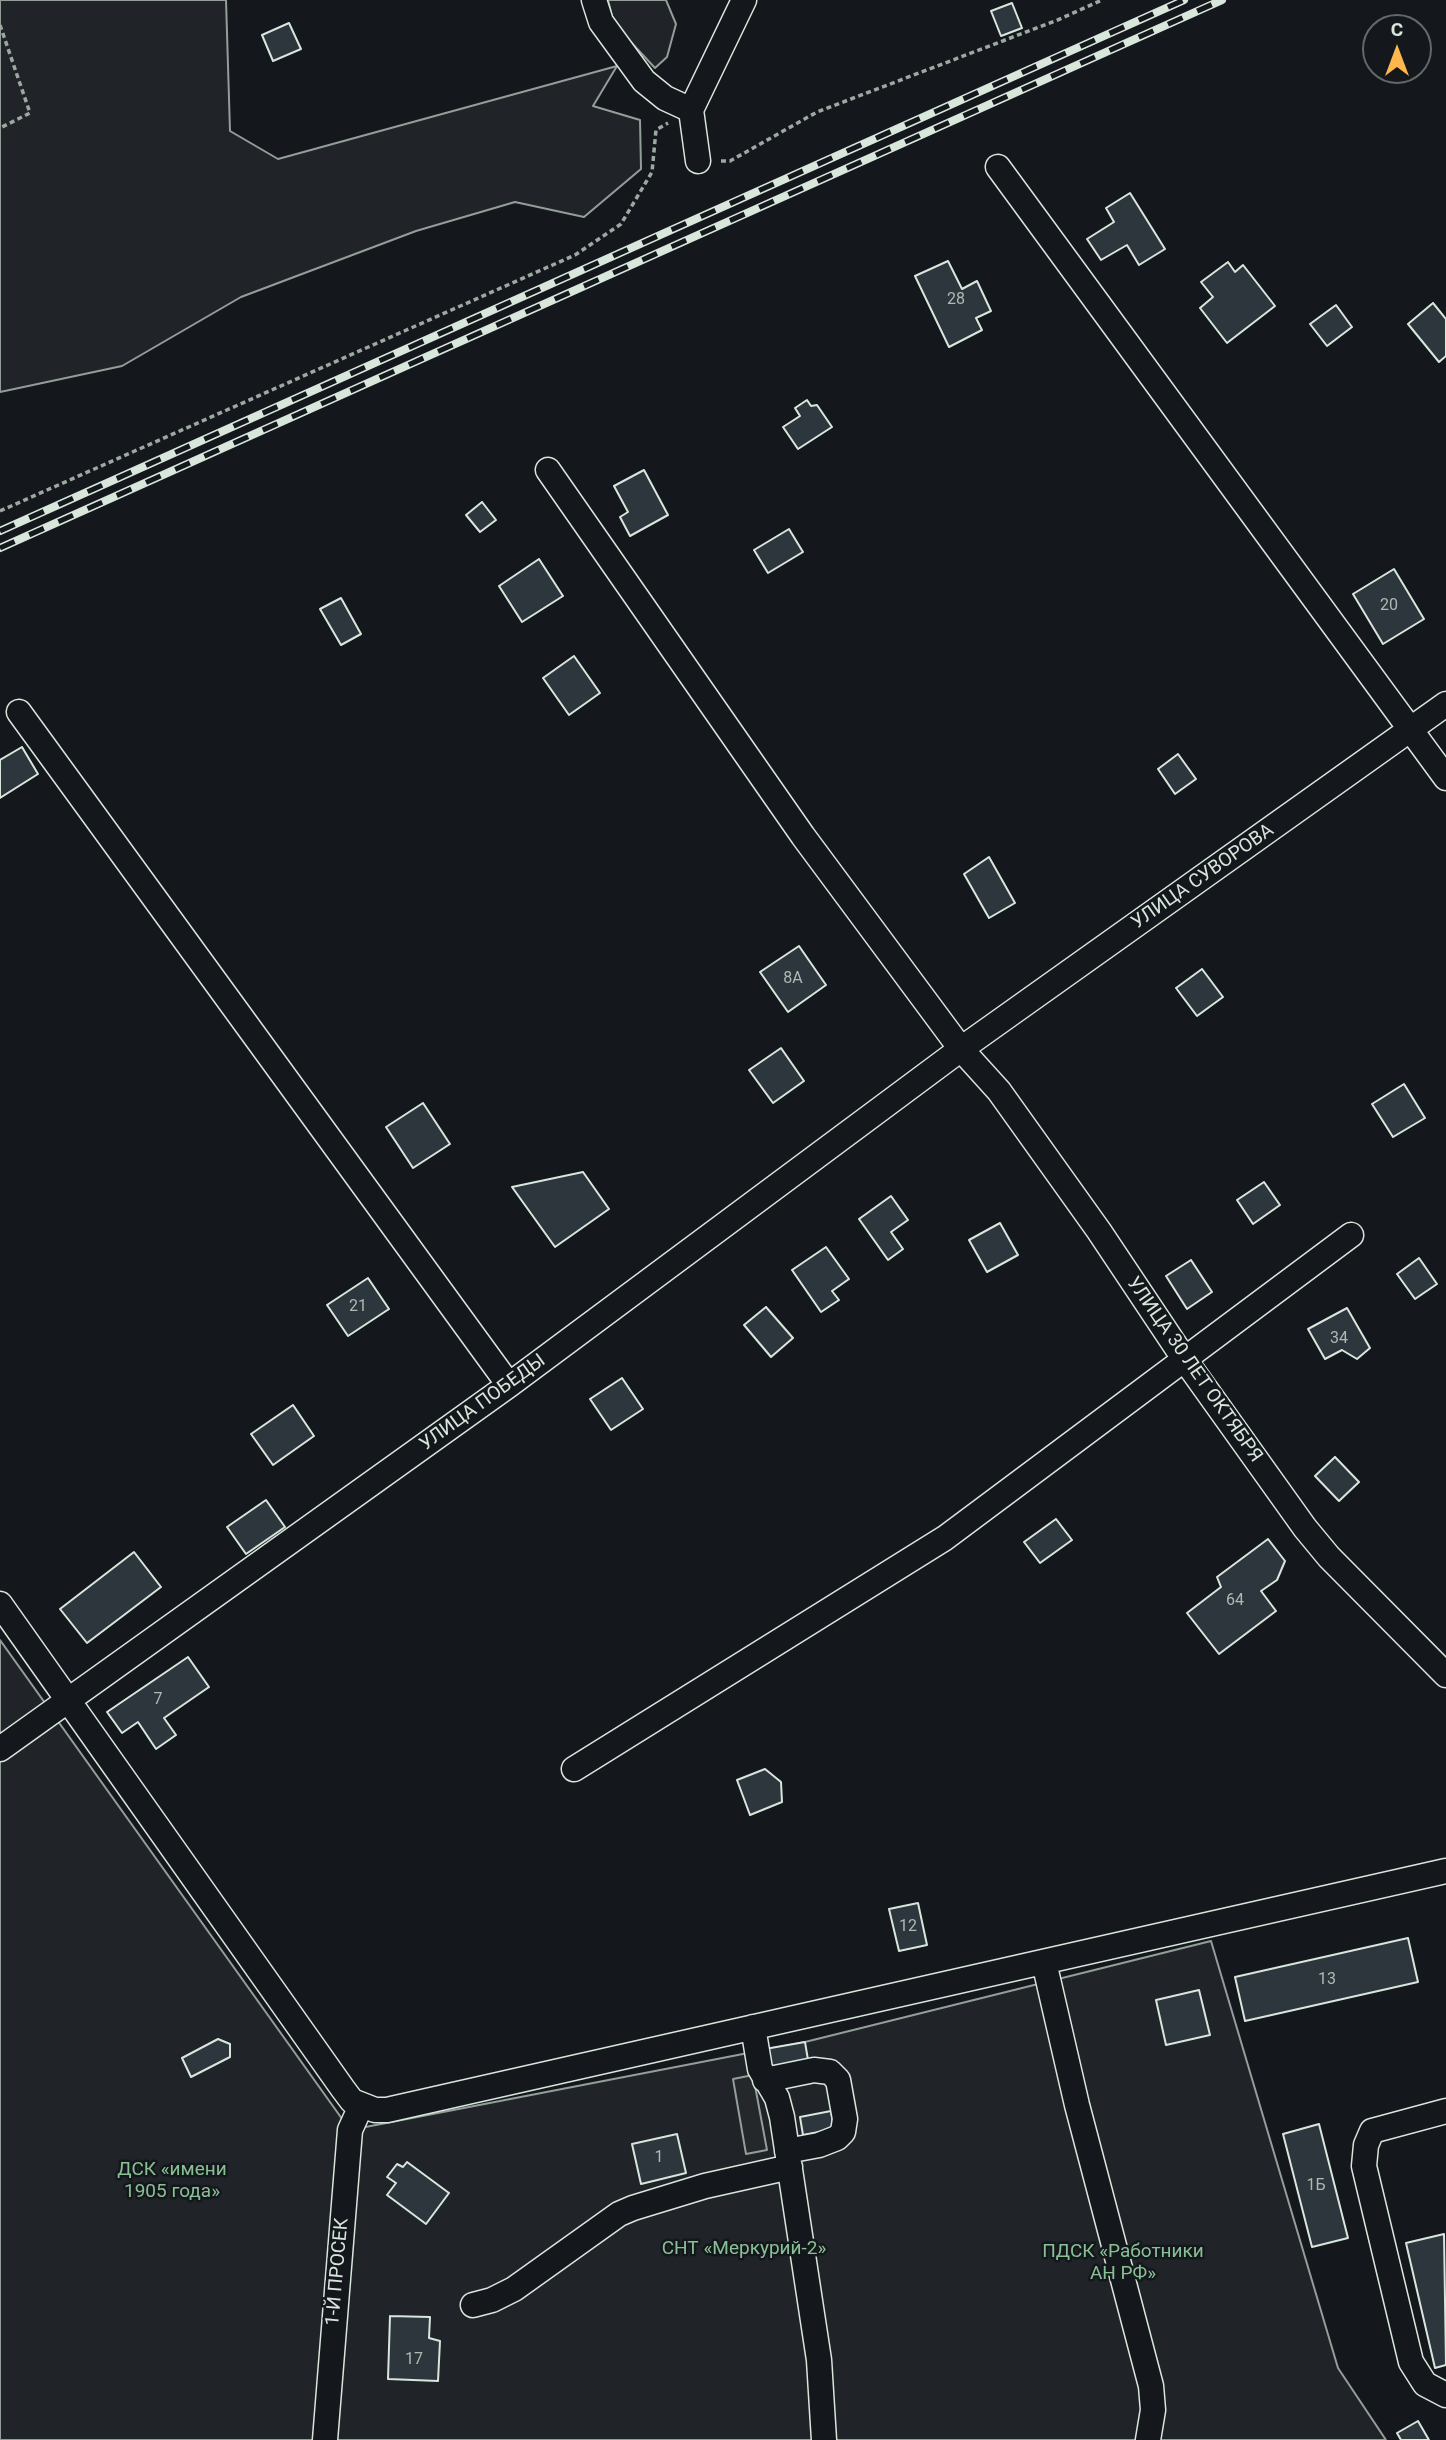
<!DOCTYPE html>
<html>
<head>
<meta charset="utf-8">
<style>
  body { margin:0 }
  #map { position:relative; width:1446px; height:2440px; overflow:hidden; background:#14181c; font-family:Roboto,sans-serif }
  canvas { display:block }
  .north { position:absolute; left:1362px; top:14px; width:70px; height:70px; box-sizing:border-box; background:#14181c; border:2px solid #626a69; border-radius:50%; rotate:0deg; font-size:19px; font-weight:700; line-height:28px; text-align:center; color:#d8e6dc }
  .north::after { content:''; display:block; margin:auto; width:24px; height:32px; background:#ffb74d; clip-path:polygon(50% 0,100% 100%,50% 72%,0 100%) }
</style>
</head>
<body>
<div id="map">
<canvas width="1446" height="2440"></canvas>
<div class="north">С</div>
</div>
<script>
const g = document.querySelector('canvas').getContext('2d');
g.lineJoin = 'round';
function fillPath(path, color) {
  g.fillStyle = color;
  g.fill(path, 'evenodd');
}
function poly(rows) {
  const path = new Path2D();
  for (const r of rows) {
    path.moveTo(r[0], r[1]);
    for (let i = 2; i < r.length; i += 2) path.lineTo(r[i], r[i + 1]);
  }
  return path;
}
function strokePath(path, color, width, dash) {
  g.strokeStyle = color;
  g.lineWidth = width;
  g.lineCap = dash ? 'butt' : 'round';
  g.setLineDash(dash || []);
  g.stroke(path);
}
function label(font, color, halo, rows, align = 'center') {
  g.font = font + ' Roboto,sans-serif';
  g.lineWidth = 5;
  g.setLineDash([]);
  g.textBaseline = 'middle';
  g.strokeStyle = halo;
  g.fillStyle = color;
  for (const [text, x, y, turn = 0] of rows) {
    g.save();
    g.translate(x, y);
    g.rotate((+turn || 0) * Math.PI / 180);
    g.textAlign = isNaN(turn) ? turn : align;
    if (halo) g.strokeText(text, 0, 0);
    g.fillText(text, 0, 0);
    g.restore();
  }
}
const green = poly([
  [0,0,226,0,230,131,278,159,617,66,593,106,640,120,641,169,584,217,515,202,416,231,241,297,122,366,0,392,0,0],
  [608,0,666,0,676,24,667,57,655,68,614,24,608,0],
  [0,1640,350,2130,805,2042,1211,1941,1338,2368,1386,2440,0,2440,0,1640]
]);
fillPath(green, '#202428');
strokePath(green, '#939e99', 2);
const parking = poly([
  [753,2075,767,2150,746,2154,733,2079,753,2075]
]);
fillPath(parking, '#24282b');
strokePath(parking, '#939e99', 2);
const building = poly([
  [1012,3,1022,28,1001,36,991,11,1012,3],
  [289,23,301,49,273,61,262,35,289,23],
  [1130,193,1165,249,1139,265,1127,245,1101,260,1087,239,1114,222,1106,208,1130,193],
  [948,261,962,289,977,281,991,311,976,318,982,330,949,347,915,276,948,261],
  [1228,262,1235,272,1243,265,1275,306,1227,343,1200,308,1213,297,1201,282,1228,262],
  [1433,303,1446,319,1446,356,1439,362,1408,324,1433,303],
  [1336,305,1352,327,1327,346,1310,324,1336,305],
  [807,400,811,406,817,405,832,427,798,449,783,427,800,416,795,408,807,400],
  [644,470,668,515,630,536,620,517,628,512,614,486,644,470],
  [482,502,496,520,480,532,466,515,482,502],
  [789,529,803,552,768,573,754,550,789,529],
  [539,559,563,596,522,622,499,586,539,559],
  [1394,569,1424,619,1383,644,1353,594,1394,569],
  [341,598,361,634,341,645,320,609,341,598],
  [574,656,600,693,569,715,543,678,574,656],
  [22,747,38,774,0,798,0,760,22,747],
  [1178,754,1196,779,1175,794,1158,769,1178,754],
  [989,857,1015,903,989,918,964,874,989,857],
  [799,946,826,985,788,1012,760,972,799,946],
  [1202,969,1223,997,1197,1016,1176,988,1202,969],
  [781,1048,804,1081,773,1103,749,1070,781,1048],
  [1404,1084,1425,1118,1393,1137,1372,1104,1404,1084],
  [423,1103,450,1144,413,1168,386,1127,423,1103],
  [583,1172,609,1209,555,1247,512,1187,583,1172],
  [1264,1182,1280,1205,1253,1224,1237,1200,1264,1182],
  [891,1196,908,1220,891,1232,903,1249,888,1260,859,1219,891,1196],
  [1000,1223,1018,1255,987,1272,969,1240,1000,1223],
  [826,1247,849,1279,832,1291,839,1300,821,1312,792,1270,826,1247],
  [1419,1258,1437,1284,1415,1299,1397,1274,1419,1258],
  [1191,1260,1212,1292,1187,1309,1166,1276,1191,1260],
  [368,1278,389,1309,348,1336,327,1305,368,1278],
  [766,1307,793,1338,771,1357,744,1325,766,1307],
  [1347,1308,1370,1348,1357,1359,1342,1350,1325,1359,1308,1329,1347,1308],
  [622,1378,643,1409,611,1430,590,1399,622,1378],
  [293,1405,314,1436,273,1465,251,1434,293,1405],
  [1335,1457,1359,1482,1339,1501,1315,1476,1335,1457],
  [266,1500,285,1527,246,1554,227,1527,266,1500],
  [1056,1519,1072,1540,1040,1563,1024,1542,1056,1519],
  [1268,1539,1285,1561,1277,1580,1261,1591,1276,1611,1219,1654,1187,1613,1221,1587,1217,1577,1268,1539],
  [134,1552,161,1587,87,1643,60,1609,134,1552],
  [188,1657,209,1687,164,1718,176,1735,156,1749,138,1722,122,1733,107,1712,188,1657],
  [765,1769,781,1782,782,1802,750,1815,737,1780,765,1769],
  [918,1903,927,1945,899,1951,889,1909,918,1903],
  [1408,1938,1418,1982,1245,2021,1235,1977,1408,1938],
  [1199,1990,1210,2035,1166,2045,1156,2000,1199,1990],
  [218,2039,230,2044,230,2057,191,2077,182,2058,218,2039],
  [805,2042,809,2066,770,2073,765,2049,805,2042],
  [831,2111,834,2129,803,2135,800,2117,831,2111],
  [1319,2124,1348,2238,1312,2247,1283,2134,1319,2124],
  [677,2134,686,2173,641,2184,632,2144,677,2134],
  [407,2162,449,2193,426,2224,387,2195,396,2183,387,2177,397,2164,403,2167,407,2162],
  [1444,2234,1446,2365,1435,2368,1406,2243,1444,2234],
  [390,2316,430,2317,429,2338,440,2341,438,2381,388,2379,390,2316],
  [1418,2421,1429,2440,1401,2440,1397,2433,1418,2421]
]);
fillPath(building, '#2c363c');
strokePath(building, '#d8e6dc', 2);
const minor = poly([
  [594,0,601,22,644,81,665,98,691,110],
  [698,161,691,110,744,0],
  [998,167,1446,778],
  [548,470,803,836,961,1049,999,1091,1099,1231,1185,1360,1305,1528,1329,1557,1446,1675],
  [19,712,509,1385],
  [0,1604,343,2089,352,2101,375,2110,387,2110,1446,1871],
  [0,1749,509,1385,961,1049,1446,704],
  [574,1769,945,1538,1351,1235],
  [1044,1962,1077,2105,1151,2386,1153,2410,1148,2440],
  [753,2027,760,2069,777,2098,782,2117,819,2360,824,2440],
  [765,2080,814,2070,830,2072,838,2080,845,2119,843,2132,837,2138,819,2145,787,2151],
  [1446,2111,1372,2131,1366,2145,1364,2166,1411,2362,1425,2384,1446,2395],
  [473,2305,492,2300,514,2289,619,2214,633,2208,705,2186,790,2167],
  [325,2440,350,2130,361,2106]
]);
strokePath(minor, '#d8e6dc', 27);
strokePath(poly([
  [0,25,30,113,0,128],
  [721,161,730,161,817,112,1060,19,1102,0],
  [0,511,575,255,621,224,652,172,656,130,668,123]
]), '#9da8a2', 3.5, [5, 3.5]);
strokePath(minor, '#14181c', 24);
const rail = poly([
  [0,531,1184,0],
  [0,548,1222,0]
]);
strokePath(rail, '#d8e6dc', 8);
strokePath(rail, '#14181c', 5, [16]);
label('16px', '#adbab4', null, [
  ["28",956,300],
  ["20",1389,606],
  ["8А",793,979],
  ["21",358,1307],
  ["34",1339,1339],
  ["64",1235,1601],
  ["7",158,1700],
  ["12",908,1927],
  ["13",1327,1980],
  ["1",659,2158],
  ["1Б",1316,2186],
  ["17",414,2360]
]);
label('19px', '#d8e6dc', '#14181c', [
  ["УЛИЦА СУВОРОВА",1203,877,-35],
  ["УЛИЦА 30 ЛЕТ ОКТЯБРЯ",1194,1370,55],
  ["УЛИЦА ПОБЕДЫ",483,1403,-36],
  ["1-Й ПРОСЕК",338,2272,-85]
]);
label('19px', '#8ac095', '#14181c', [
  ["ДСК «имени",172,2170],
  ["1905 года»",172,2192],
  ["СНТ «Меркурий-2»",744,2249],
  ["ПДСК «Работники",1123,2252],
  ["АН РФ»",1123,2274]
]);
</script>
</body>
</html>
